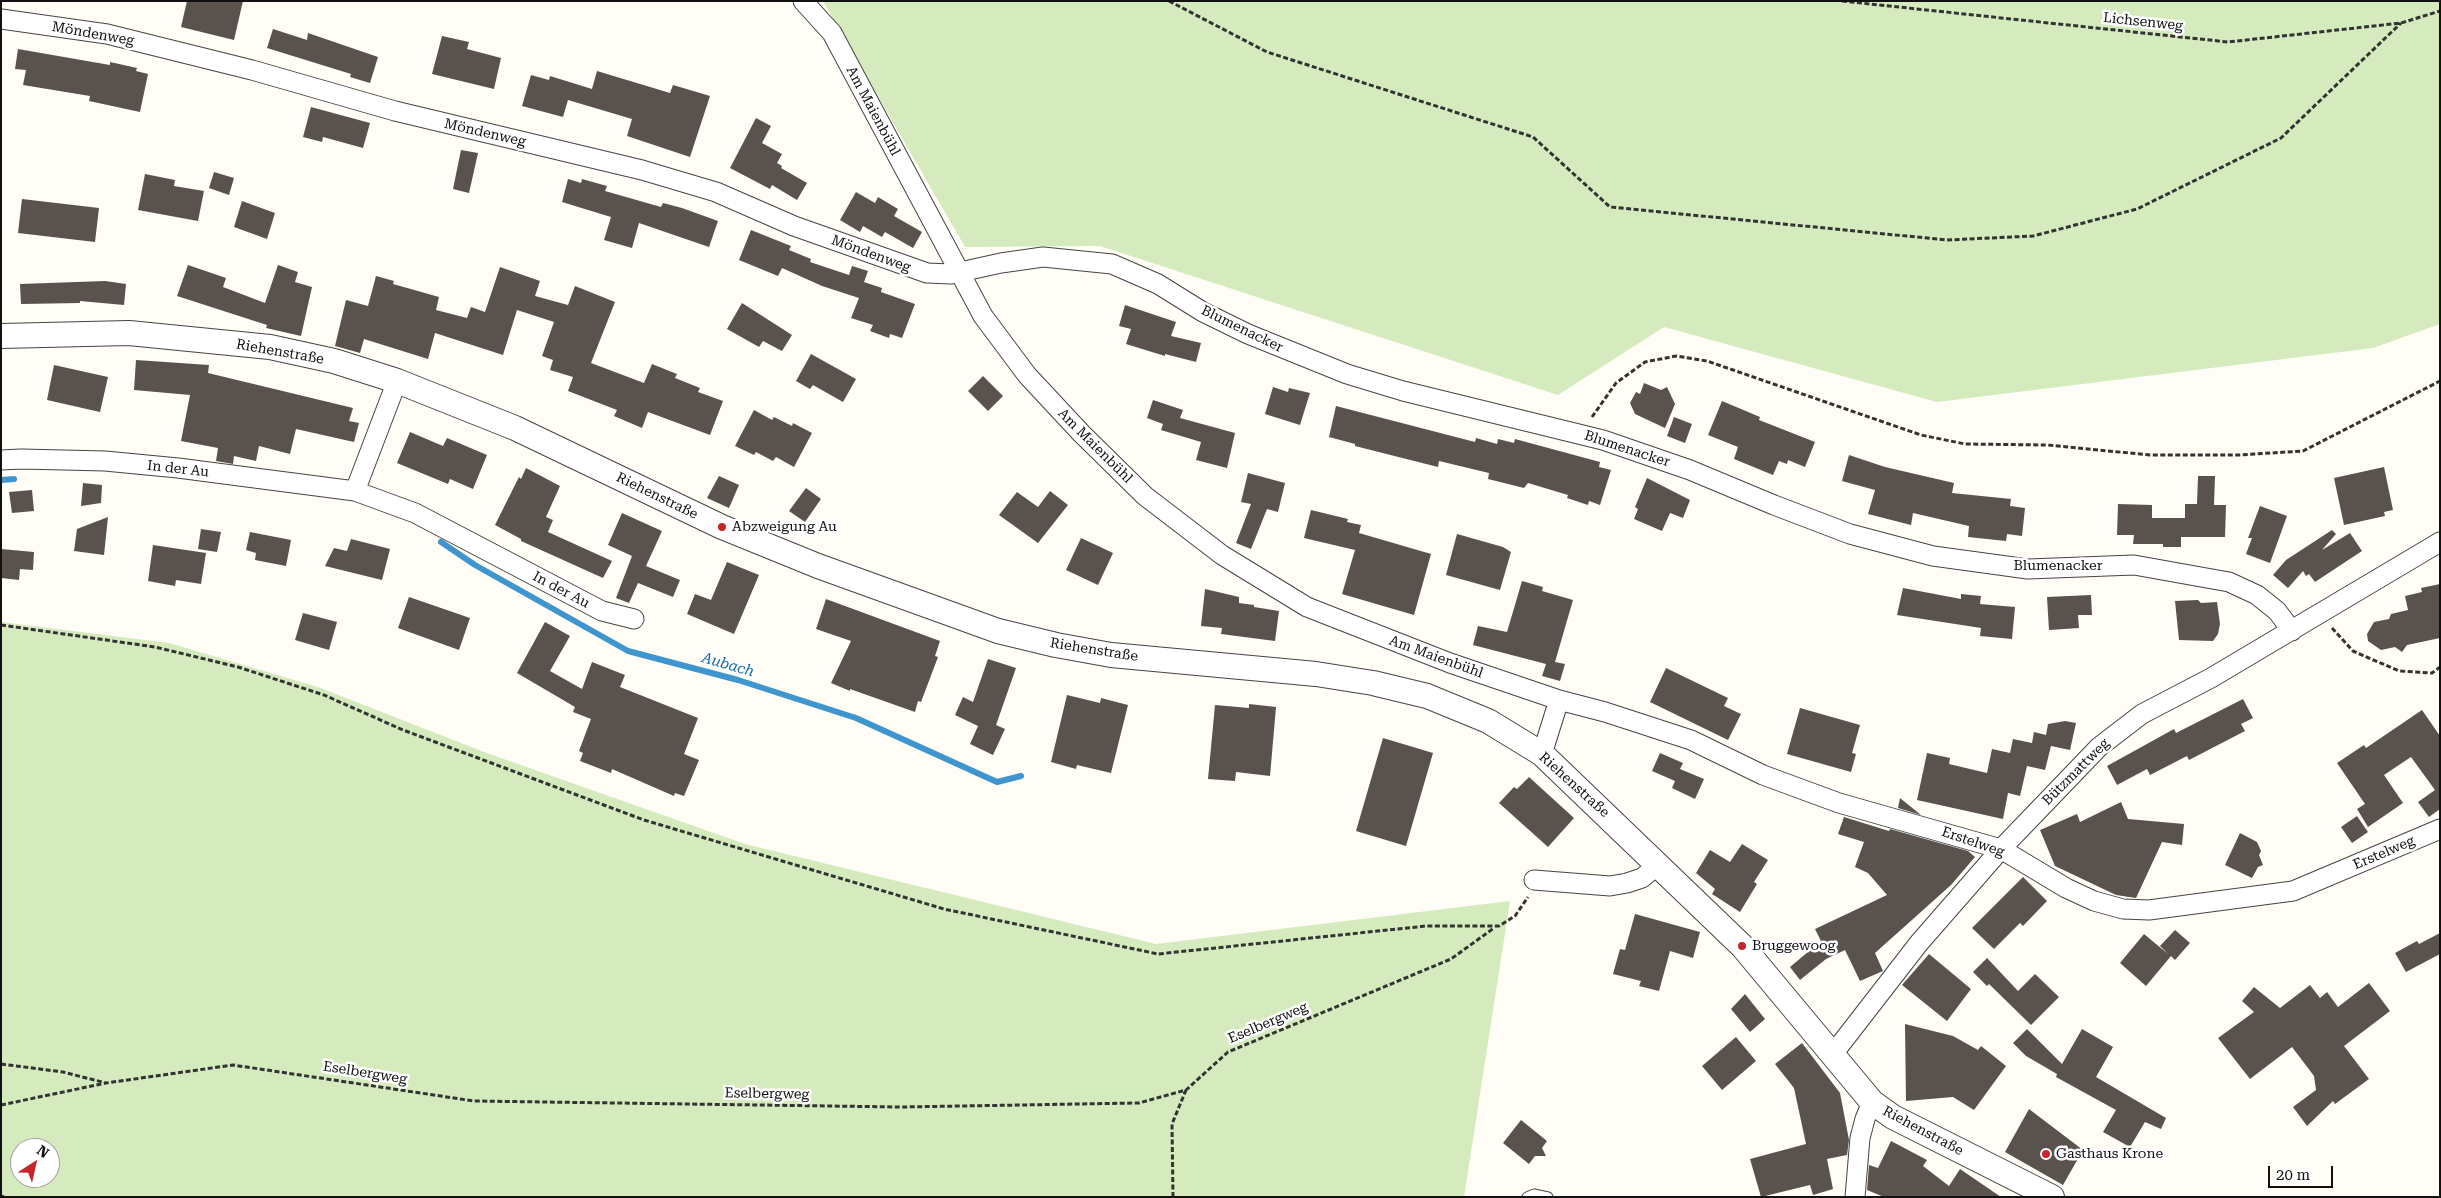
<!DOCTYPE html>
<html>
<head>
<meta charset="utf-8">
<style>
  body { margin:0 }
  #map { position:relative; width:2441px; height:1198px; overflow:hidden; background:#fffdf5; font-family:"Roboto Serif",serif }
  canvas { display:block }
  .frame { position:absolute; inset:0; border:2px solid #111; pointer-events:none }
  .north { position:absolute; left:10px; top:1138px; width:50px; height:50px; box-sizing:border-box; background:#fff; border:1px solid #a0a0a0; border-radius:50%; rotate:35deg; font-size:14px; font-weight:700; line-height:20px; text-align:center; color:#111 }
  .north::after { content:''; display:block; margin:auto; width:18px; height:22px; background:#c4262e; clip-path:polygon(50% 0,100% 100%,50% 72%,0 100%) }
  .scale { position:absolute; left:2268px; top:1166px; width:65px; height:22px; box-sizing:border-box; border:2px solid #111; border-top:0; padding-left:6px; font-size:15px; line-height:18px; white-space:nowrap; color:#111; -webkit-text-stroke:4px #fff; paint-order:stroke }
</style>
</head>
<body>
<div id="map">
<canvas width="2441" height="1198"></canvas>
<div class="frame"></div>
<div class="north">N</div>
<div class="scale">20 m</div>
</div>
<script>
const g = document.querySelector('canvas').getContext('2d');
g.lineJoin = 'round';
function fillPath(path, color) {
  g.fillStyle = color;
  g.fill(path, 'evenodd');
}
function poly(rows) {
  const path = new Path2D();
  for (const r of rows) {
    path.moveTo(r[0], r[1]);
    for (let i = 2; i < r.length; i += 2) path.lineTo(r[i], r[i + 1]);
  }
  return path;
}
function strokePath(path, color, width, dash) {
  g.strokeStyle = color;
  g.lineWidth = width;
  g.lineCap = dash ? 'butt' : 'round';
  g.setLineDash(dash || []);
  g.stroke(path);
}
function label(font, color, halo, rows, align = 'center') {
  g.font = font + ' "Roboto Serif",serif';
  g.lineWidth = 5;
  g.setLineDash([]);
  g.textBaseline = 'middle';
  g.strokeStyle = halo;
  g.fillStyle = color;
  for (const [text, x, y, turn = 0] of rows) {
    g.save();
    g.translate(x, y);
    g.rotate((+turn || 0) * Math.PI / 180);
    g.textAlign = isNaN(turn) ? turn : align;
    if (halo) g.strokeText(text, 0, 0);
    g.fillText(text, 0, 0);
    g.restore();
  }
}
fillPath(poly([
  [823,1,2440,1,2440,324,2373,348,1937,402,1664,327,1558,395,1100,246,965,247],
  [1,622,169,643,318,687,484,752,745,844,1156,944,1510,901,1464,1197,1,1197],
  [20,1148,50,1148,50,1178,20,1178]
]), '#d5ebbd');
strokePath(poly([
  [1,480,14,479],
  [441,542,475,565,628,651,738,680,856,718,997,782,1021,776]
]), '#3f96cf', 6);
fillPath(poly([
  [187,1,243,1,234,40,181,27],
  [273,29,307,40,308,33,378,57,370,83,350,77,351,74,267,48],
  [442,36,469,42,467,49,501,58,494,89,432,74],
  [18,49,110,65,110,62,137,68,136,71,148,74,140,112,89,101,90,96,23,85,26,70,15,69],
  [597,71,670,93,673,85,710,96,690,157,627,136,632,119,568,100,563,117,522,106,531,75,549,80,550,76,592,89],
  [311,107,370,123,363,148,323,137,322,142,303,137],
  [756,118,771,126,762,143,782,154,777,163,782,166,781,168,807,183,797,200,772,185,770,189,730,168],
  [461,150,478,153,469,193,453,189],
  [214,172,234,178,229,195,209,188],
  [145,174,175,180,174,186,204,191,198,221,138,210],
  [568,179,581,183,582,179,607,186,605,191,661,207,663,203,682,208,718,221,709,247,639,223,632,248,604,240,611,217,562,202],
  [856,192,875,203,878,197,898,209,894,216,922,232,913,248,885,232,882,237,863,226,860,232,840,220],
  [22,199,99,208,95,242,18,233],
  [242,201,275,213,267,239,234,227],
  [751,230,791,246,789,250,811,259,810,262,849,275,852,266,868,271,864,282,882,288,881,292,915,304,902,338,890,334,889,338,870,331,873,325,851,318,859,298,822,286,782,268,778,276,739,260],
  [188,265,226,278,223,287,265,303,278,265,298,272,295,282,312,287,301,336,266,328,267,325,177,296],
  [500,267,540,281,535,296,568,305,575,286,615,302,591,363,644,383,652,364,677,374,675,378,700,388,698,392,723,401,710,435,648,412,642,428,614,416,617,410,568,391,573,377,550,370,553,360,542,356,554,322,517,310,503,355,435,333,428,359,364,339,360,353,335,346,346,300,368,306,376,276,394,281,393,284,439,297,436,310,467,318,471,307,485,312],
  [105,281,126,284,124,305,80,301,80,303,21,304,20,284],
  [742,303,792,335,782,351,763,341,759,347,727,329],
  [1125,305,1176,322,1171,336,1201,343,1196,362,1165,354,1165,356,1126,344,1131,329,1119,326],
  [811,354,856,379,843,402,813,385,810,389,796,381],
  [136,360,209,365,208,373,353,408,349,421,359,423,354,442,296,429,290,454,259,446,256,461,234,456,233,464,216,461,218,448,181,441,190,395,134,390],
  [54,365,108,377,100,412,47,400],
  [983,376,1003,396,988,411,968,391],
  [1644,383,1661,390,1667,387,1675,404,1665,428,1635,414,1630,403,1636,392,1640,394],
  [1273,387,1288,392,1289,388,1310,393,1300,425,1265,414],
  [1153,400,1183,410,1180,418,1235,433,1227,468,1196,460,1201,442,1161,430,1163,424,1147,418],
  [1722,401,1760,417,1759,420,1815,442,1805,467,1788,460,1787,464,1779,461,1773,475,1734,459,1738,447,1708,435],
  [1336,406,1475,442,1476,438,1497,444,1498,439,1514,443,1515,439,1600,462,1599,467,1611,470,1600,505,1589,501,1588,505,1567,498,1568,495,1528,483,1524,488,1488,479,1489,473,1439,461,1438,467,1355,446,1355,444,1329,437],
  [754,410,772,420,774,417,792,426,793,423,812,433,794,467,776,457,773,461,756,452,754,455,735,446],
  [1674,417,1692,424,1685,443,1667,436],
  [410,432,443,446,447,438,487,455,473,489,450,479,448,484,397,463],
  [1849,455,1885,467,1954,483,1952,493,2011,499,2010,506,2025,508,2022,536,2007,534,2006,541,1968,537,1969,526,1913,513,1911,525,1868,514,1875,490,1842,481],
  [2384,467,2393,510,2384,512,2385,516,2344,525,2334,478],
  [526,468,560,486,546,517,553,520,548,532,612,561,603,578,521,541,521,539,495,525,519,477,521,479],
  [1248,473,1285,483,1278,512,1267,509,1251,549,1236,543,1251,504,1241,502],
  [719,476,739,485,729,508,707,498],
  [2198,476,2215,476,2214,505,2226,505,2225,537,2181,537,2181,547,2163,547,2163,544,2133,544,2134,535,2117,535,2118,504,2152,505,2152,518,2185,518,2185,504,2197,504],
  [1647,478,1690,500,1683,518,1670,513,1662,531,1634,519,1638,509,1635,507],
  [83,483,102,485,101,503,81,506],
  [806,488,821,499,805,522,789,511],
  [32,490,34,511,12,513,9,492],
  [1050,491,1068,505,1038,543,999,515,1017,492,1038,507],
  [2260,506,2287,516,2270,563,2246,554,2252,538,2248,538],
  [1311,510,1348,519,1347,522,1361,525,1359,533,1431,554,1414,615,1342,594,1355,550,1304,538],
  [622,513,662,531,646,566,680,580,673,597,638,583,629,603,616,598,632,556,608,545],
  [108,517,104,555,74,551,77,529],
  [201,529,221,532,217,552,198,549],
  [2332,530,2336,534,2322,550,2350,533,2362,551,2315,582,2309,574,2306,576,2303,571,2288,588,2273,575,2286,560],
  [250,532,291,540,286,566,255,560,256,553,246,550],
  [1457,534,1503,547,1511,552,1500,590,1446,575],
  [1081,538,1113,553,1098,585,1066,570],
  [351,539,390,549,382,580,325,566,334,548,347,551],
  [153,545,206,553,201,584,176,580,175,586,148,581],
  [1,549,34,552,33,570,20,569,19,580,1,578],
  [727,562,759,575,734,634,687,614,695,594,711,600],
  [1522,581,1543,587,1542,591,1573,600,1555,662,1565,664,1560,681,1542,676,1546,664,1473,645,1478,626,1507,632],
  [2440,584,2440,638,2407,645,2402,652,2395,647,2381,650,2368,641,2367,634,2374,622,2389,619,2391,614,2408,610,2405,596,2422,592,2421,588],
  [1903,588,1961,599,1961,594,1981,596,1980,604,2015,607,2012,639,1980,636,1981,628,1897,615],
  [1205,589,1239,597,1239,603,1254,605,1254,607,1279,611,1275,641,1221,634,1222,628,1201,626],
  [2091,595,2092,615,2078,615,2079,628,2049,630,2047,597],
  [409,597,470,618,459,650,398,628],
  [826,599,940,641,935,656,938,657,921,702,918,701,915,712,850,689,850,691,831,683,851,641,816,629],
  [2198,600,2201,603,2217,602,2220,624,2218,634,2213,641,2179,640,2175,601],
  [303,613,337,622,329,650,295,640],
  [545,622,570,636,550,671,582,689,592,662,625,675,620,687,698,718,684,754,699,760,684,796,675,793,674,796,612,769,611,773,580,761,583,753,579,751,591,719,573,712,575,707,517,673],
  [988,659,1016,668,996,725,1005,729,993,755,970,744,978,726,955,715,963,697,973,702],
  [1666,668,1728,698,1724,706,1741,714,1728,740,1650,702],
  [1067,695,1100,703,1101,698,1128,705,1111,773,1077,765,1076,769,1051,762],
  [2243,699,2253,718,2241,724,2245,731,2189,760,2187,756,2150,775,2147,769,2117,785,2107,766,2174,729,2176,733],
  [1249,704,1276,707,1270,776,1236,772,1235,781,1208,779,1215,705,1249,708],
  [1800,708,1860,725,1852,753,1856,754,1851,772,1787,754],
  [2422,710,2440,736,2440,809,2429,817,2418,802,2435,790,2411,757,2384,775,2403,803,2368,827,2357,809,2365,804,2337,763,2364,745,2366,748],
  [2065,721,2076,723,2070,750,2051,746,2045,770,2027,766,2020,796,2008,793,2003,819,1917,800,1927,753,1950,758,1949,764,1987,773,1992,749,2010,753,2013,739,2032,743,2034,732,2046,735,2048,724],
  [1383,738,1433,753,1406,846,1356,831],
  [1660,753,1683,763,1680,769,1704,779,1695,799,1672,788,1675,781,1652,771],
  [1529,777,1574,818,1548,847,1499,803,1514,787,1517,789],
  [1900,798,1921,815,1898,808],
  [2121,802,2128,819,2184,824,2182,845,2162,842,2136,898,2116,895,2055,866,2040,830,2077,814,2080,822],
  [2357,816,2368,832,2352,843,2341,827],
  [1844,817,1889,831,1890,829,1968,851,1975,857,1951,885,1875,953,1883,971,1860,981,1845,950,1826,959,1800,980,1790,967,1821,941,1815,929,1887,895,1868,873,1855,867,1864,842,1838,834],
  [2240,833,2257,842,2261,851,2259,855,2263,865,2258,867,2252,878,2225,865],
  [1742,844,1768,860,1754,882,1757,884,1740,912,1712,894,1715,889,1696,873,1710,850,1730,862],
  [2023,877,2047,901,2023,926,2020,923,1994,949,1972,928],
  [1635,914,1700,932,1693,958,1670,951,1659,991,1639,986,1641,981,1613,974,1620,949,1625,950],
  [2175,930,2190,943,2175,960,2171,956,2146,986,2120,963,2144,934,2168,954,2160,946],
  [2440,933,2440,954,2406,972,2395,953,2417,941,2419,944],
  [1929,954,1971,989,1947,1021,1902,985],
  [1987,958,2018,991,2035,974,2059,997,2031,1025,1989,984,1987,986,1973,972],
  [2369,983,2390,1011,2344,1046,2369,1079,2335,1104,2333,1101,2307,1126,2293,1107,2316,1090,2314,1076,2292,1047,2250,1079,2218,1038,2254,1012,2242,1001,2254,987,2280,1008,2310,985,2320,998,2327,992,2338,1007],
  [1745,994,1765,1019,1750,1032,1731,1009],
  [1905,1024,1953,1036,1978,1050,1981,1046,2006,1066,1974,1110,1953,1097,1906,1101],
  [2027,1029,2062,1064,2082,1029,2113,1047,2096,1077,2166,1118,2161,1129,2145,1122,2130,1147,2103,1132,2116,1110,2056,1077,2057,1074,2026,1056,2013,1043],
  [1736,1037,1756,1061,1722,1090,1702,1066],
  [1802,1043,1840,1093,1849,1140,1847,1155,1827,1159,1833,1189,1813,1195,1810,1185,1761,1197,1750,1159,1806,1144,1794,1088,1775,1064],
  [2029,1109,2083,1150,2063,1185,2005,1152],
  [1521,1120,1547,1141,1542,1148,1546,1156,1535,1156,1529,1164,1503,1143],
  [1891,1141,1927,1160,1923,1166,1949,1186,1960,1169,2001,1197,1884,1197,1867,1190,1869,1165,1878,1168]
]), '#5a524d');
const service = poly([
  [1527,1197,1534,1194,1548,1197]
]);
const minor = poly([
  [803,1,832,33,983,316,1027,375,1081,433,1145,496,1222,555,1307,607,1450,663,1559,700,1605,712,1691,740,1763,775,1839,803,2001,849,2066,888,2094,901,2123,909,2149,910,2293,891,2440,829],
  [1,19,107,34,252,70,395,111,642,170,716,192,794,226,927,273,951,274,1001,263,1043,257,1112,264,1158,284,1203,312,1248,334,1347,374,1403,391,1603,440,1690,470,1774,505,1850,534,1933,556,2028,569,2134,565,2229,582,2257,595,2277,611,2292,631],
  [1,460,21,459,105,461,178,468,355,491,415,513,602,611,634,619],
  [355,491,397,381],
  [1542,754,1559,700],
  [1534,880,1610,886,1627,883,1642,878,1659,864],
  [1833,1054,1919,943,2001,849,2099,747,2142,714,2211,678,2440,542],
  [1855,1197,1860,1138,1865,1119,1872,1102]
]);
const tertiary = poly([
  [1,336,129,333,270,347,334,361,397,381,515,428,722,527,818,566,998,631,1056,645,1111,655,1316,674,1373,683,1427,696,1488,721,1542,754,1742,946,1872,1102,1893,1117,2052,1197]
]);
strokePath(service, '#444', 11);
strokePath(minor, '#444', 21);
strokePath(tertiary, '#444', 26);
strokePath(poly([
  [1169,1,1267,52,1533,137,1610,207,1947,240,2033,236,2137,209,2281,138,2401,23],
  [1842,1,2228,42,2401,23,2440,11],
  [1592,417,1616,383,1645,362,1676,356,1707,361,1921,435,1965,444,2047,445,2150,455,2239,455,2303,451,2440,381],
  [1,625,155,647,238,667,324,695,403,730,644,820,944,909,1158,954,1426,926,1499,926,1515,916,1528,897],
  [2332,628,2353,651,2399,671,2432,673,2440,667],
  [1,1064,63,1072,106,1083],
  [1,1105,106,1083,233,1065,474,1101,901,1107,1139,1103,1186,1090,1228,1052,1451,959,1494,928],
  [1,1196,4,1197],
  [1173,1197,1172,1124,1186,1090]
]), '#333', 3, [5, 2.5]);
strokePath(service, '#fff', 9);
strokePath(minor, '#fff', 19);
strokePath(tertiary, '#fff', 24);
for (const [x, y, r, color] of [
  [722,527,5,"#c4262e"],
  [1742,946,5,"#c4262e"],
  [2046,1154,5,"#c4262e"]
]) {
  const dot = new Path2D();
  dot.arc(x, y, r, 0, 2 * Math.PI);
  g.fillStyle = color;
  g.fill(dot);
  strokePath(dot, '#fff', 2);
}
label('14px', '#111', '#fff', [
  ["Lichsenweg",2143,22,6],
  ["Möndenweg",93,34,10],
  ["Am Maienbühl",873,111,62],
  ["Möndenweg",485,133,13],
  ["Möndenweg",871,254,20],
  ["Blumenacker",1242,329,26],
  ["Riehenstraße",280,352,10],
  ["Am Maienbühl",1095,446,45],
  ["Blumenacker",1627,449,18],
  ["In der Au",178,469,6],
  ["Riehenstraße",657,496,26],
  ["Blumenacker",2058,566],
  ["In der Au",561,590,28],
  ["Riehenstraße",1094,650,9],
  ["Am Maienbühl",1436,657,20],
  ["Bützmattweg",2076,772,-45],
  ["Riehenstraße",1574,785,42],
  ["Erstelweg",1973,842,19],
  ["Erstelweg",2384,853,-23],
  ["Eselbergweg",1268,1023,-23],
  ["Eselbergweg",365,1073,9],
  ["Eselbergweg",767,1094,1],
  ["Riehenstraße",1923,1131,28]
]);
label('14px', '#111', '#fff', [
  ["Abzweigung Au",732,527],
  ["Bruggewoog",1752,946],
  ["Gasthaus Krone",2056,1154]
], 'left');
label('italic 15px', '#1768a6', '#fff', [
  ["Aubach",728,665,16]
]);
</script>
</body>
</html>
